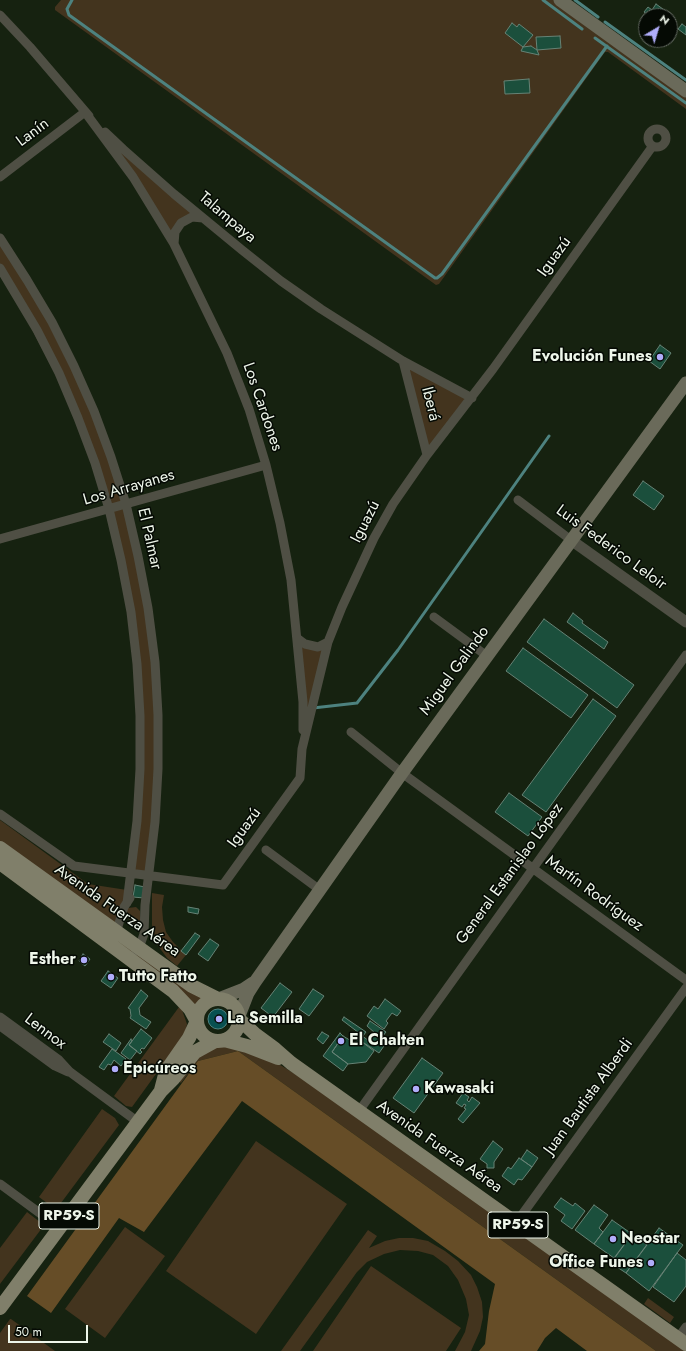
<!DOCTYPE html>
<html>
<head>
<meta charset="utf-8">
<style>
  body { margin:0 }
  #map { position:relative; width:686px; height:1351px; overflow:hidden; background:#162210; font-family:Jost,sans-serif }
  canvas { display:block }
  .north { position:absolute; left:638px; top:8px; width:40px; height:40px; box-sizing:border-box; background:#050a04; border:1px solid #626860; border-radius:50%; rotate:38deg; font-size:11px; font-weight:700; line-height:16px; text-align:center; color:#eef6ea }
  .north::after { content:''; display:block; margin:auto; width:14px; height:18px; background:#b0adfa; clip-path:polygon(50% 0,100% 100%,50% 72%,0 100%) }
  .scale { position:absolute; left:8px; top:1325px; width:80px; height:18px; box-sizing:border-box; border:2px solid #eef6ea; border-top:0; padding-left:5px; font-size:12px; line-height:14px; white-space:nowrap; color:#eef6ea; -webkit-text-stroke:3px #050a04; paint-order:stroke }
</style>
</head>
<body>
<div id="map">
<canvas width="686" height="1351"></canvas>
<div class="north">N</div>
<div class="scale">50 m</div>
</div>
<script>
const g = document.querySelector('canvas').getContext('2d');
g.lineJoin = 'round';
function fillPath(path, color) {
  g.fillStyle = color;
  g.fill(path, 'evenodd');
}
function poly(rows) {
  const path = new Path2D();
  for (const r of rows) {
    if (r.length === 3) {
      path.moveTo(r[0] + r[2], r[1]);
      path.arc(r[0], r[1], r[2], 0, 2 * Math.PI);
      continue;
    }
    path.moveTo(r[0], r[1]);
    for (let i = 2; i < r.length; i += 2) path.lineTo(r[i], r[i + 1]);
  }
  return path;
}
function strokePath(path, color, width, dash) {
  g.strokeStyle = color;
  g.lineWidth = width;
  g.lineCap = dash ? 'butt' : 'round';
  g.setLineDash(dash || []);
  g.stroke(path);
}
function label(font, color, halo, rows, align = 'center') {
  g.font = font + ' Jost,sans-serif';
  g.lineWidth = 3;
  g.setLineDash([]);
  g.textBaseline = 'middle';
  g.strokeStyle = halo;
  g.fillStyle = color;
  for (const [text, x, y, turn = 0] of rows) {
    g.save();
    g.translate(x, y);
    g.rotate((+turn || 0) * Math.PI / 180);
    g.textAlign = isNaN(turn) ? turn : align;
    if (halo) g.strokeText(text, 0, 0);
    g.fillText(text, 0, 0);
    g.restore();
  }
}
fillPath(poly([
  [61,0,560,0,686,91,686,109,608,52,605,52,439,284,436,285,55,10,55,7],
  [85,112,123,149,204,218,181,223,174,244],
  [0,238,27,280,94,411,138,556,158,715,148,875,131,873,140,716,121,560,78,418,0,268],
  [403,361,472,398,427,455],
  [297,638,305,644,328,642,302,749],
  [0,820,88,884,127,890,116,932,209,1000,204,1003,197,1013,0,863],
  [152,893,164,895,162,907,163,920,166,932,173,942,186,955,177,966,167,958,156,943,152,925],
  [136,907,140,911,140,924,138,925,135,925,127,917,126,911,128,908],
  [179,1007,182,1010,187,1024,185,1034,132,1107,126,1106,114,1096],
  [230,1044,258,1053,282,1066,303,1079,686,1351,656,1351,238,1051,198,1061,181,1083,175,1078,186,1066,215,1045],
  [102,1109,115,1118,119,1125,58,1207,51,1206,39,1197],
  [256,1141,347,1204,256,1334,166,1271],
  [27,1212,40,1222,42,1228,0,1284,0,1248],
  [125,1227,165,1256,105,1338,65,1309],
  [368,1230,377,1236,369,1248,385,1241,399,1238,413,1238,428,1241,445,1251,458,1261,471,1275,477,1287,482,1302,483,1317,480,1331,471,1351,455,1351,465,1332,469,1315,466,1299,458,1280,448,1266,433,1255,418,1251,400,1250,384,1254,367,1262,357,1272,300,1351,281,1351],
  [371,1266,461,1328,446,1351,313,1351],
  [648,1298,674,1317,670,1323,644,1304],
  [10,1319,11,1319,55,1351,0,1351,0,1333]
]), '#43341e');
fillPath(poly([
  [238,1051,656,1351,587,1351,556,1328,545,1338,537,1351,479,1351,485,1344,489,1311,495,1284,242,1101,144,1232,119,1218,51,1313,27,1296,198,1061]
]), '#664d27');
const water = poly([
  [218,1019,10]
]);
fillPath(water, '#085051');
strokePath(water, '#4d827f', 1);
strokePath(poly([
  [72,0,67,9,69,15,435,278,437,278,442,274,607,46],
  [543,0,582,29],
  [575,0,598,17],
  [605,22,686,80],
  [595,38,686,103],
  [313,708,357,703,398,650,549,436]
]), '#4d827f', 3);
const building = poly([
  [656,4,667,12,665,16,649,16,644,12,648,7,652,10,656,4],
  [512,23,517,27,519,24,533,35,523,47,505,33,512,23],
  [682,24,686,27,686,35,678,29,682,24],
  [560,36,561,48,537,50,536,37,560,36],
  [531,46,537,50,539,55,521,51,523,47,531,46],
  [529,79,530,93,505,94,504,81,529,79],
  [660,345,671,353,660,369,649,361,660,345],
  [643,481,664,496,654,510,633,495,643,481],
  [573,613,583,621,582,623,608,642,604,649,567,622,573,613],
  [544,619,634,685,617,708,527,642,544,619],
  [523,648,588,695,571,718,506,671,523,648],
  [593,699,616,716,546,812,522,795,593,699],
  [509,793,542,817,528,836,495,812,509,793],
  [135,885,145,887,144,898,133,897,135,885],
  [188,907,199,909,198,914,188,912,188,907],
  [195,933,200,936,186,955,181,951,195,933],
  [210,939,219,945,208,961,198,954,210,939],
  [83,954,90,959,85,966,79,961,83,954],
  [108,971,118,978,111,988,101,981,108,971],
  [280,983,292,992,273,1017,261,1008,280,983],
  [313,989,324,996,309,1016,299,1009,313,989],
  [141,990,148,996,139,1008,140,1015,151,1022,146,1029,130,1018,131,1016,130,1009,128,1008,141,990],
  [385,999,401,1011,397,1016,392,1013,386,1021,388,1023,384,1029,367,1016,374,1006,378,1009,385,999],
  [344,1017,366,1032,363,1036,342,1020,344,1017],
  [370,1021,386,1032,378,1042,384,1046,379,1053,358,1039,361,1035,369,1041,375,1033,367,1026,370,1021],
  [141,1029,152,1038,144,1049,142,1048,140,1050,142,1052,140,1054,129,1045,141,1029],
  [322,1032,329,1036,323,1044,317,1039,322,1032],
  [340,1033,343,1036,332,1052,348,1064,343,1071,323,1056,340,1033],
  [109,1034,121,1043,116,1051,103,1042,109,1034],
  [343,1036,353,1042,356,1042,358,1039,374,1051,366,1062,348,1064,332,1052,343,1036],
  [131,1039,132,1041,129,1045,137,1051,130,1060,121,1053,131,1039],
  [112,1049,126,1059,121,1066,114,1060,111,1065,108,1064,104,1070,99,1067,112,1049],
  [422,1058,443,1073,414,1113,393,1098,422,1058],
  [463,1093,469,1097,467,1100,469,1102,472,1097,480,1103,463,1123,458,1119,466,1109,464,1108,466,1105,464,1104,462,1107,456,1103,463,1093],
  [493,1141,503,1149,494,1162,494,1168,487,1168,487,1164,480,1159,493,1141],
  [527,1150,538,1158,532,1167,521,1159,527,1150],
  [519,1158,532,1167,522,1180,518,1179,514,1185,502,1176,508,1167,511,1169,519,1158],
  [561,1198,573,1206,575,1203,585,1211,572,1229,561,1221,565,1215,554,1207,561,1198],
  [594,1205,608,1215,599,1228,603,1232,594,1244,575,1230,594,1205],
  [612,1220,632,1234,614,1258,594,1244,612,1220],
  [659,1228,683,1245,649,1291,626,1273,659,1228],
  [632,1234,647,1245,626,1273,611,1263,632,1234],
  [677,1253,686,1260,686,1286,674,1302,653,1287,677,1253]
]);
fillPath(building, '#1b4f3c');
strokePath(building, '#668275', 1);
strokePath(poly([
  [0,15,30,47,89,116],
  [85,112,133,177,174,244,227,353,249,409,266,465,280,523,291,580,303,702,303,730],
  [657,138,9],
  [105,132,123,149,174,194,242,250,281,281,321,309,403,361,472,398],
  [0,177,85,112],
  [0,238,27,280,52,322,74,366,94,411,111,457,126,504,138,556,148,608,155,662,158,715,158,769,155,822,145,905,144,934,139,948,136,951],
  [174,244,175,232,181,223,192,217,203,218],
  [0,268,37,330,59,373,78,418,95,463,109,509,121,560,131,612,137,664,140,716,140,769,137,821,127,903],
  [403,361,427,455],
  [518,500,571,540],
  [0,539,266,465],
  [434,617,487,656],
  [297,638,305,644,318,647,328,642],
  [351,732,402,773,686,980],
  [0,814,74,866,223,885,300,778,302,749,328,642,342,607,374,538,393,504,427,455,493,369,652,147],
  [266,850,320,890],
  [115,936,124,907,130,898],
  [0,1017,59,1060,70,1072,138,1122],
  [0,1026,55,1066,68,1072],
  [359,1111,686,655],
  [0,1184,60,1228],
  [516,1223,686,988],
  [678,1338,686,1327]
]), '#4f4f44', 9);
strokePath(poly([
  [571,540,686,622]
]), '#4f4f44', 11);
strokePath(poly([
  [560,0,686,91],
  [221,998,244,989,253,983],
  [239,1016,248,993,255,982,402,773,686,383]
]), '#6a6a5a', 13);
strokePath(poly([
  [0,848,192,986,216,998],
  [0,863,173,991,190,1009,196,1020],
  [218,1020,21],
  [239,1019,256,1035,275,1049,291,1063,686,1344],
  [224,1040,247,1046,278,1058],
  [161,1090,166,1071,189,1038,196,1023],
  [0,1308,161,1091,173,1079,195,1052,215,1041]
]), '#807f6a', 14);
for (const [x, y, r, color] of [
  [660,357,4,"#b0adfa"],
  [84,960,4,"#b0adfa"],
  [111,977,4,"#b0adfa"],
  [219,1019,4,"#b0adfa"],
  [341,1041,4,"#b0adfa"],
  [115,1069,4,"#b0adfa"],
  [416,1089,4,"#b0adfa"],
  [613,1239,4,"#b0adfa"],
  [651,1263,4,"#b0adfa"]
]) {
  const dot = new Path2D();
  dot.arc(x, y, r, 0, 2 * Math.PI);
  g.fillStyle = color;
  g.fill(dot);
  strokePath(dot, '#050a04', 1.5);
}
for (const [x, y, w] of [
  [69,1216,60],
  [518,1225,60]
]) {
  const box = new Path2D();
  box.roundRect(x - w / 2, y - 13, w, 26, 3);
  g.fillStyle = '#050a04';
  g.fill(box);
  strokePath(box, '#eef6ea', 1);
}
label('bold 15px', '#eef6ea', null, [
  ["RP59-S",69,1216],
  ["RP59-S",518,1225]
]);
label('16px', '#eef6ea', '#050a04', [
  ["Lanín",33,133,-37],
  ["Talampaya",227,218,40],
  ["Iguazú",555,257,-54],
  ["Iberá",430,404,76],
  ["Los Cardones",262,407,71],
  ["Los Arrayanes",129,488,-16],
  ["Iguazú",366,522,-63],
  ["El Palmar",149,539,77],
  ["Luis Federico Leloir",611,548,36],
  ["Miguel Galindo",455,671,-54],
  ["Iguazú",245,828,-54],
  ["General Estanislao López",510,874,-54],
  ["Martín Rodríguez",594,894,36],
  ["Avenida Fuerza Aérea",117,911,35],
  ["Lennox",45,1032,37],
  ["Juan Bautista Alberdi",589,1097,-54],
  ["Avenida Fuerza Aérea",439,1147,35]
]);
label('bold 16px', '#eef6ea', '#050a04', [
  ["Evolución Funes",652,357,"right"],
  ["Esther",76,960,"right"],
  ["Tutto Fatto",119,977],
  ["La Semilla",227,1019],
  ["El Chalten",349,1041],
  ["Epicúreos",123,1069],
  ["Kawasaki",424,1089],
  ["Neostar",621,1239],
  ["Office Funes",643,1263,"right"]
], 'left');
</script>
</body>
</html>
